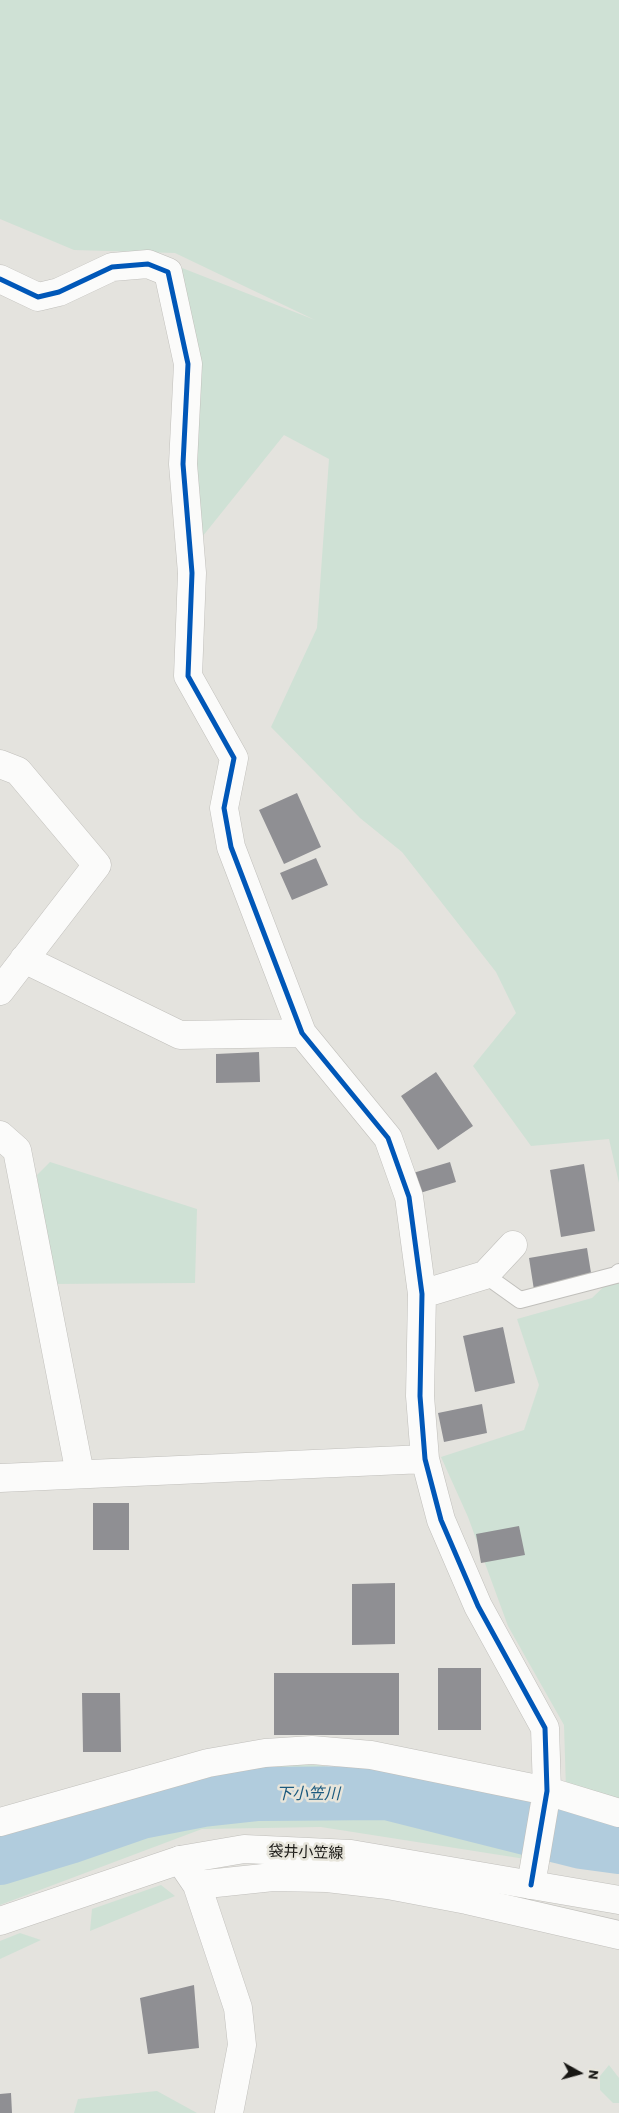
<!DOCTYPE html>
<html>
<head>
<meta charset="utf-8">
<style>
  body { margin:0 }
  #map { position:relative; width:619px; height:2113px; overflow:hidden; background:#e4e3de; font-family:Barlow,sans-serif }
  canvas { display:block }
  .north { position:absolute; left:554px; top:2048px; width:50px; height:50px; -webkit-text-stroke:4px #e7e5db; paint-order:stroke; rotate:97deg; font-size:14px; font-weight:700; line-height:20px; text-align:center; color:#181714 }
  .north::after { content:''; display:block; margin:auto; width:18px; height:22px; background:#181714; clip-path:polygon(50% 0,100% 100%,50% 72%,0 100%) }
</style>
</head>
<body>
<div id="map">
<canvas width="619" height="2113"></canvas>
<div class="north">N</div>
</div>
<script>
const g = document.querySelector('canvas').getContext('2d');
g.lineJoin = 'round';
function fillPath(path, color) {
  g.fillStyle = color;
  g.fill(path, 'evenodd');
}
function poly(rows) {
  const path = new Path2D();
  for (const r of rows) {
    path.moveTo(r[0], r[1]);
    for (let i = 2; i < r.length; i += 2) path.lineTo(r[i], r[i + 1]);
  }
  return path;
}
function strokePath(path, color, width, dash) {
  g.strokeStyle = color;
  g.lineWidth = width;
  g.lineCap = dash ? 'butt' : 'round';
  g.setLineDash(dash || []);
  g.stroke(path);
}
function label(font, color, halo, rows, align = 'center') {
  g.font = font + ' Barlow,"Noto Sans JP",sans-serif';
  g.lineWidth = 5;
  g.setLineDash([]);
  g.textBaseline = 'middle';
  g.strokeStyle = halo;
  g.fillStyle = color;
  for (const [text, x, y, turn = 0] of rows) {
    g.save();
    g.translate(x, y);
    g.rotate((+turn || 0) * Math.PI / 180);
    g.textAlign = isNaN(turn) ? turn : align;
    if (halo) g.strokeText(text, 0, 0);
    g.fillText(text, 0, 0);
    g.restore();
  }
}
fillPath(poly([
  [0,0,619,0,619,1183,609,1139,531,1146,473,1066,516,1013,496,972,402,852,360,818,271,727,317,628,329,459,284,435,190,552,177,266,315,320,175,253,74,250,0,219],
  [50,1162,197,1209,195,1283,51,1284,37,1175],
  [619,1272,619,1804,566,1789,564,1725,508,1626,468,1517,441,1457,524,1430,539,1385,517,1319,592,1298],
  [312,1764,532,1801,619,1824,619,1871,519,1858,321,1827,202,1829,0,1905,0,1830,241,1768],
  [161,1885,175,1896,90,1931,92,1909],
  [20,1933,41,1940,0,1959,0,1941],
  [609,2065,619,2078,619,2103,613,2103,600,2090,600,2076],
  [157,2091,197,2113,74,2113,78,2099]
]), '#cfe1d5');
strokePath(poly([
  [0,1858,69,1837,141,1812,203,1800,258,1794,387,1793,582,1842,619,1847]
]), '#b1ccdd', 54);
fillPath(poly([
  [297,793,321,847,284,864,259,810],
  [316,858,328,885,292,900,280,873],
  [259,1052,260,1082,216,1083,216,1054],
  [436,1072,473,1126,438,1150,401,1096],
  [450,1162,456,1182,420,1193,413,1173],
  [584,1164,595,1231,561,1237,550,1170],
  [587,1248,592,1279,534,1290,529,1258],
  [503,1327,515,1383,475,1392,463,1336],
  [482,1404,487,1433,444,1442,438,1413],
  [93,1503,129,1503,129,1550,93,1550],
  [519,1526,525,1555,481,1563,476,1534],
  [395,1583,395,1644,352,1645,352,1584],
  [438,1668,481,1668,481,1730,438,1730],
  [274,1673,399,1673,399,1735,274,1735],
  [82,1693,120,1693,121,1752,83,1752],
  [194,1985,199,2048,148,2054,140,1998],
  [11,2093,12,2113,0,2113,0,2094]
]), '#8f8f93');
const lane = poly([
  [485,1275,520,1300,616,1275,619,1272]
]);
const street = poly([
  [0,279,38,297,59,292,112,267,148,264,168,272,188,364,183,464,192,573,188,676,234,758,224,808,231,847,302,1033,388,1138,409,1197,422,1294,420,1396,425,1459,441,1520,478,1606,545,1728,547,1791,531,1885],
  [0,764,18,771,97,865,0,991],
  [24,959,180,1035,302,1033],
  [0,1135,17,1150,80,1474],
  [422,1294,485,1275,513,1245],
  [0,1478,425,1459],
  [0,1822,208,1763,265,1753,312,1750,371,1755,547,1791,619,1813],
  [180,1860,197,1885,273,1877,327,1878,388,1885,467,1900,619,1935],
  [197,1885,238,2008,242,2045,229,2113]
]);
const secondary = poly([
  [0,1921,180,1860,244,1849,351,1854,619,1900]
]);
strokePath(lane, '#c0bfbb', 18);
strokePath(street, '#c0bfbb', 29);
strokePath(secondary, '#c0bfbb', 29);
strokePath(lane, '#fbfbfa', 16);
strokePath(street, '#fbfbfa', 28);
strokePath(secondary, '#fbfbfa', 28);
strokePath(poly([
  [0,279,38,297,59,292,112,267,148,264,168,272,188,364,183,464,192,573,188,676,234,758,224,808,231,847,302,1033,388,1138,409,1197,422,1294,420,1396,425,1459,441,1520,478,1606,545,1728,547,1791,531,1885]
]), '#0057b8', 5);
label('15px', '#181714', '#e7e5db', [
  ["袋井小笠線",306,1852,2]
]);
label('italic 16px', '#1b5a7e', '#e7e5db', [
  ["下小笠川",308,1794]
]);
</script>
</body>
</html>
